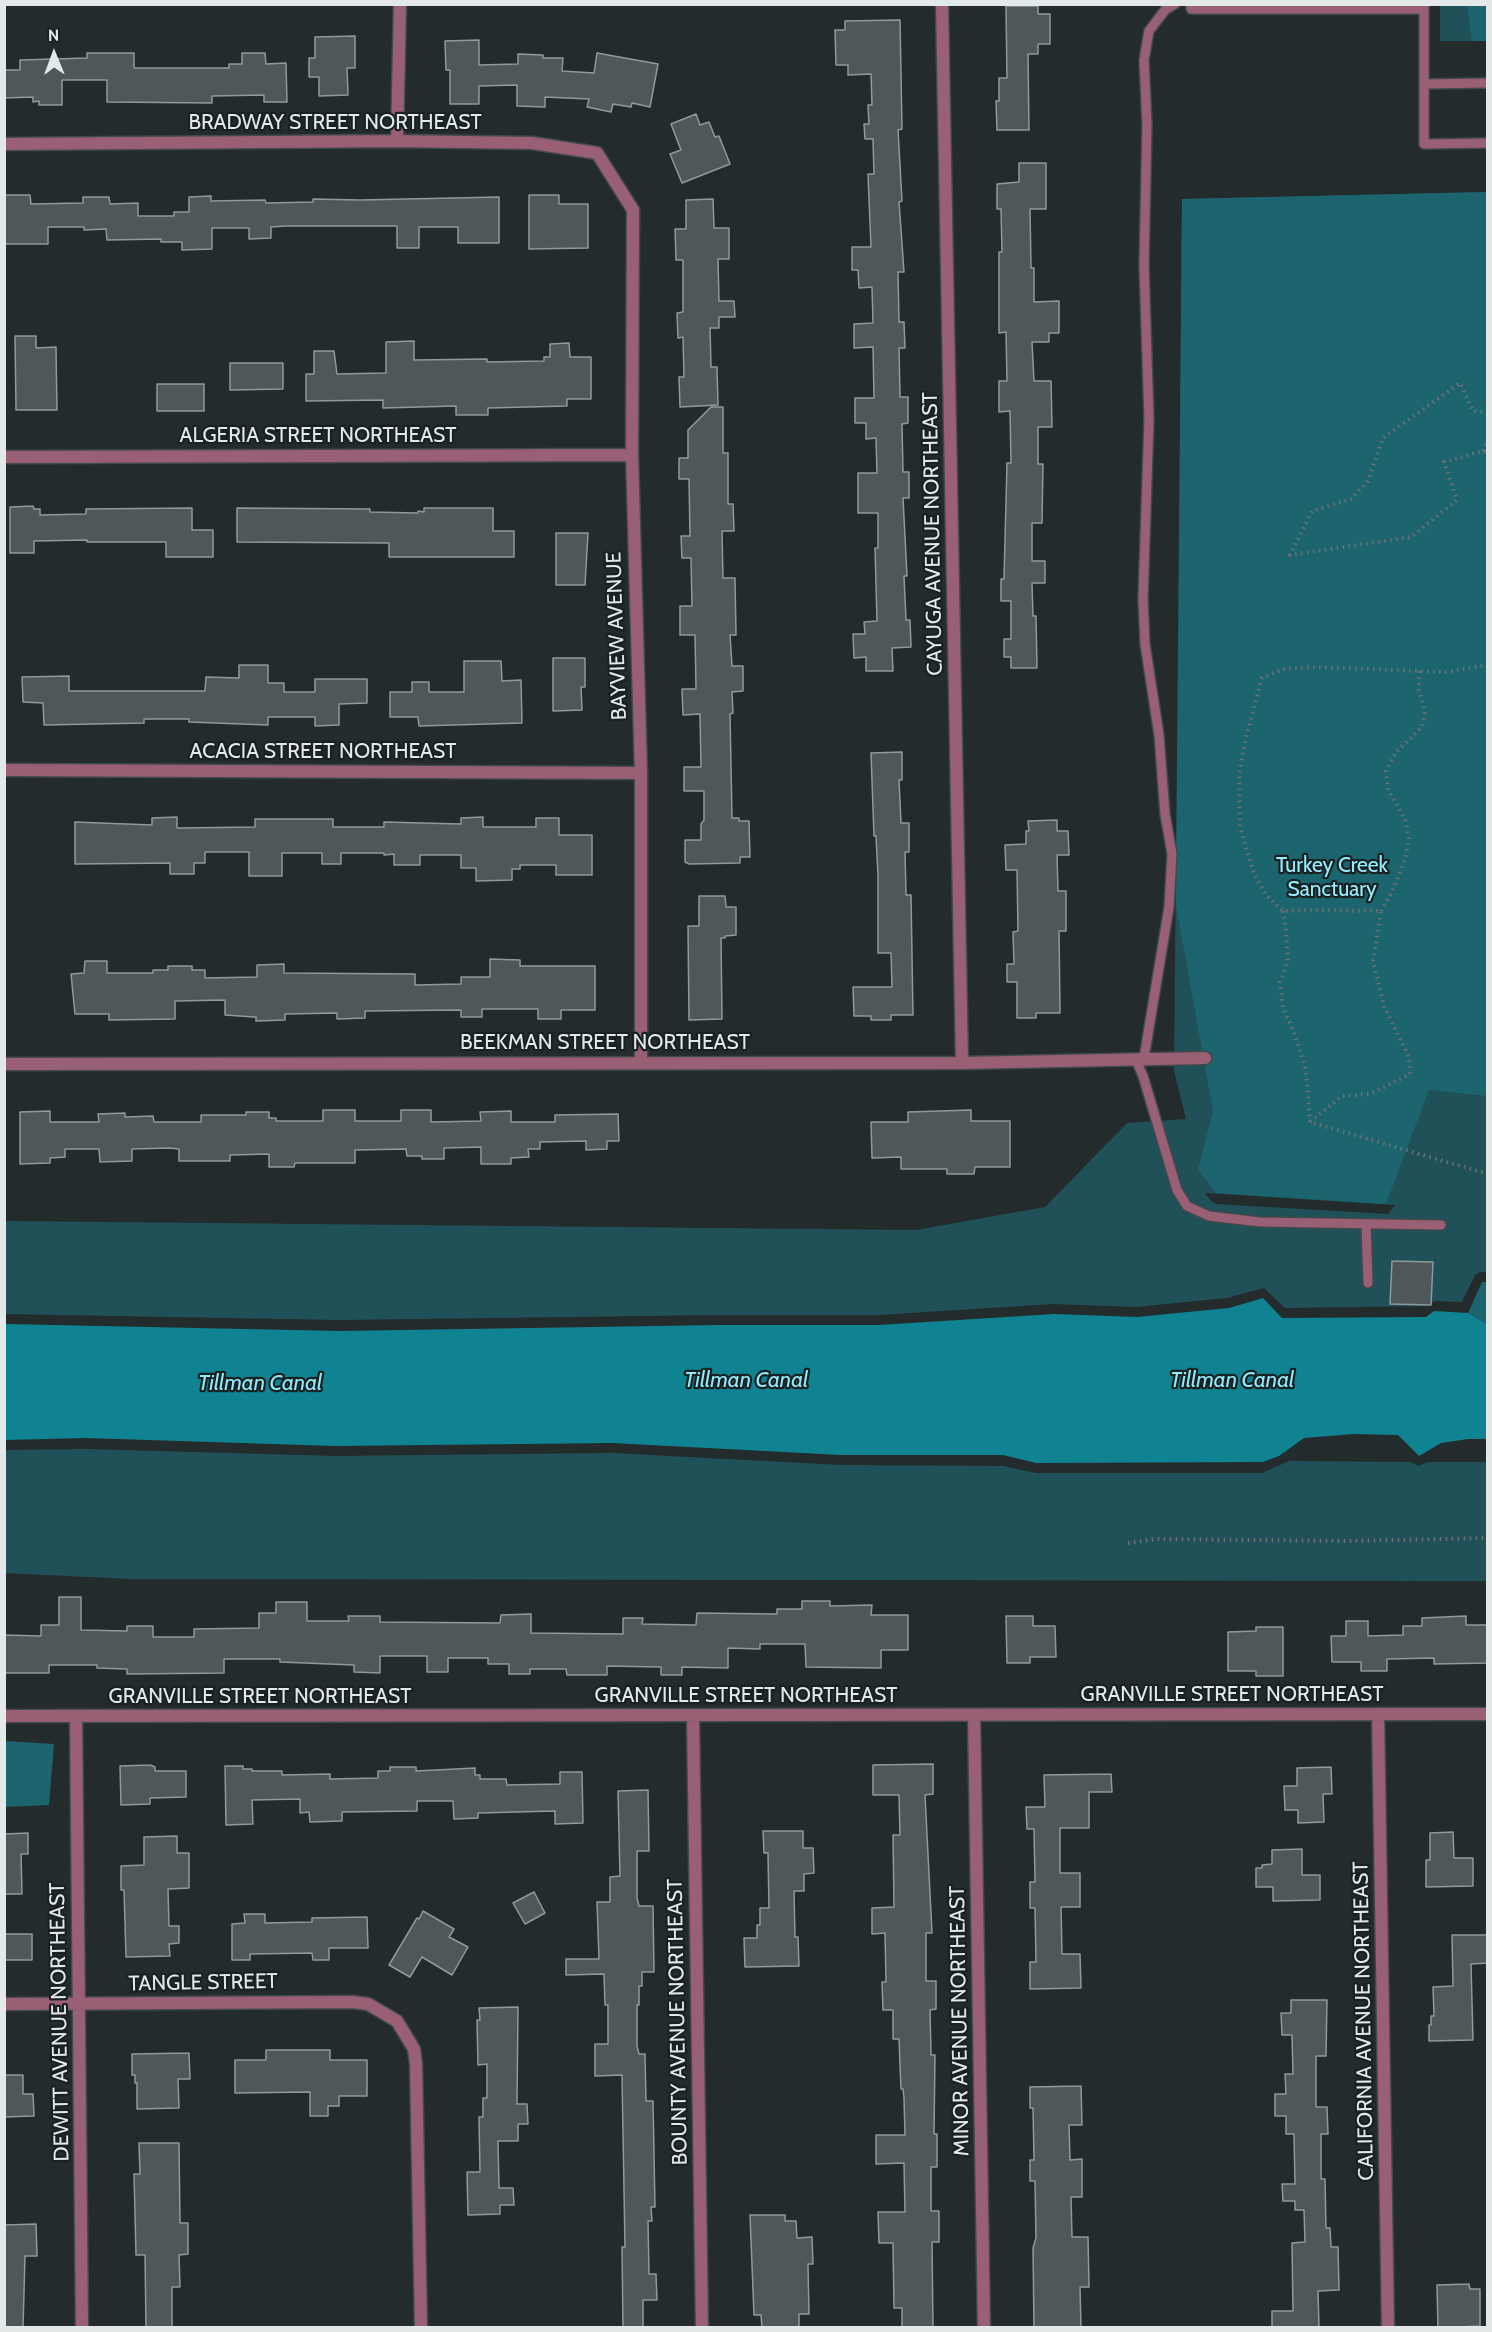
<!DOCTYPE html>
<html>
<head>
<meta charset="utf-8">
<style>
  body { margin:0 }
  #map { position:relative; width:1492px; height:2332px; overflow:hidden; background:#232b2d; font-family:Cabin,sans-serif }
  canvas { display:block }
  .frame { position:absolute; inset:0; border:6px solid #e3e8e9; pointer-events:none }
  .north { position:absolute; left:24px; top:24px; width:60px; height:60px; -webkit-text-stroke:4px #1a2123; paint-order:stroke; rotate:359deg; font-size:16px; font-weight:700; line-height:24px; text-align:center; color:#e3e8e9 }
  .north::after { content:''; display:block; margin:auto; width:21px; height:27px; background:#e3e8e9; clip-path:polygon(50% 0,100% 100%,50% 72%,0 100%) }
</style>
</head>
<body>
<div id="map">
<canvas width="1492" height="2332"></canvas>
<div class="frame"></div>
<div class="north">N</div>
</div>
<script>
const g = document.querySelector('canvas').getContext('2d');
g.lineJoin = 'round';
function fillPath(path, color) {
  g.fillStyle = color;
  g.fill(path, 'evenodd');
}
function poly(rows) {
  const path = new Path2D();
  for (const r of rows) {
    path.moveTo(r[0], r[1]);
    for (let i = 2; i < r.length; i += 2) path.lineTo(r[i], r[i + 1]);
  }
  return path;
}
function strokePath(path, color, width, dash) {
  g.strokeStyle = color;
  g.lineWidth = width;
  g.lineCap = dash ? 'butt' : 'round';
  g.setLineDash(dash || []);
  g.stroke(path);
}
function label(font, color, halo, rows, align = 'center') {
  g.font = font + ' Cabin,sans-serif';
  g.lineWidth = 4.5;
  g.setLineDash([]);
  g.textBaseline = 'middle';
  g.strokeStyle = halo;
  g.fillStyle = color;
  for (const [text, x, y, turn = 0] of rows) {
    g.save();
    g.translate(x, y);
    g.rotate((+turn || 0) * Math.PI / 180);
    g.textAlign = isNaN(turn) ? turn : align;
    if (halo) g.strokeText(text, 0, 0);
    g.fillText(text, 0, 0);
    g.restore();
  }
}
fillPath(poly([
  [1440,5,1487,5,1487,41,1440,41],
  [1487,192,1488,1272,1480,1272,1475,1275,1462,1302,1435,1301,1424,1306,1285,1308,1264,1288,1227,1298,1136,1307,1053,1304,879,1315,719,1315,340,1320,5,1314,5,1221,916,1230,1045,1207,1127,1123,1186,1119,1174,1071,1182,199],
  [1205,1193,1395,1205,1388,1214,1216,1204,1210,1200],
  [86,1449,335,1456,612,1453,841,1465,1003,1466,1036,1473,1262,1473,1289,1461,1411,1462,1418,1466,1428,1462,1487,1462,1487,1581,130,1579,5,1573,5,1450]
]), '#205159');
fillPath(poly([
  [1467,5,1487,5,1487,41,1472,41],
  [1487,192,1487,1096,1429,1090,1386,1204,1216,1193,1198,1169,1213,1111,1176,905,1182,199],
  [1482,1282,1487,1282,1487,1324,1468,1313],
  [5,1741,54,1744,49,1805,5,1807]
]), '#1c646e');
fillPath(poly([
  [1263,1298,1282,1318,1426,1317,1434,1311,1468,1313,1487,1324,1487,1439,1468,1439,1441,1443,1419,1456,1398,1435,1354,1434,1304,1438,1279,1456,1263,1462,1036,1463,1003,1455,841,1455,612,1443,335,1446,86,1438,5,1440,5,1324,340,1331,719,1325,879,1325,1054,1314,1137,1317,1229,1308]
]), '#108392');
const building = poly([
  [1006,6,1038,6,1038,14,1050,14,1050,44,1038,44,1038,54,1028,54,1029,130,997,130,996,101,999,101,999,78,1007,78,1006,6],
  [900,20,902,129,898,130,902,201,899,202,904,272,898,272,899,322,904,322,905,348,899,348,900,397,908,397,908,423,902,424,903,472,909,472,909,498,903,498,907,576,904,576,906,620,910,620,911,647,892,648,893,671,866,671,866,657,854,658,853,634,865,634,864,622,877,621,875,548,878,548,878,513,858,513,858,473,877,473,876,438,866,439,866,423,855,423,855,398,874,398,873,347,854,348,854,324,873,323,872,287,859,288,858,270,852,270,852,247,871,247,868,174,874,174,873,139,865,139,864,124,869,124,868,105,872,105,871,74,848,75,848,65,836,65,835,30,845,30,845,21,900,20],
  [355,36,355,68,347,68,348,95,319,96,319,77,309,77,309,58,315,58,315,37,355,36],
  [479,40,479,65,518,64,518,54,543,55,543,58,563,58,562,71,594,73,597,53,658,64,650,107,632,103,631,107,613,104,611,112,587,107,589,99,545,97,545,107,517,106,517,85,479,86,479,104,450,104,450,70,446,70,445,41,479,40],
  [87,53,134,53,134,68,229,68,229,64,242,64,242,53,265,53,266,64,286,63,287,102,264,102,264,95,212,96,212,103,107,102,107,80,62,80,62,105,39,105,39,101,33,102,33,97,4,98,4,70,20,70,20,60,87,58,87,53],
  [696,114,700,125,709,122,715,137,719,136,730,164,682,183,670,154,681,150,671,124,696,114],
  [1019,163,1046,163,1046,209,1030,209,1031,268,1034,268,1034,302,1059,301,1059,333,1049,333,1049,342,1032,342,1034,381,1051,381,1052,427,1038,427,1038,464,1043,464,1042,523,1032,523,1032,561,1045,561,1045,583,1032,583,1033,616,1036,616,1037,668,1011,668,1011,657,1004,657,1004,639,1011,639,1011,601,1001,601,1001,579,1004,579,1007,463,1011,463,1010,411,999,412,999,381,1007,381,1006,332,999,333,999,252,1002,252,1001,209,997,209,997,184,1019,182,1019,163],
  [4,195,30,195,31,204,83,203,83,197,109,197,110,204,138,203,138,216,174,216,174,212,189,212,189,197,211,196,211,201,265,200,266,203,313,202,313,199,360,200,499,197,499,243,458,243,458,227,419,227,419,248,397,248,397,226,285,226,271,227,271,238,249,239,249,228,212,228,212,249,182,250,182,242,161,242,161,239,107,240,106,229,84,230,84,227,48,227,48,244,4,244,4,195],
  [529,195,559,195,559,204,588,204,588,248,529,249,529,195],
  [713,199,714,228,729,228,729,259,718,259,719,301,734,301,735,317,719,317,719,328,710,328,711,367,717,367,718,405,680,407,679,377,684,377,683,337,678,338,677,313,683,312,683,260,676,260,675,229,686,229,686,200,713,199],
  [15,336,36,336,36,348,56,347,57,410,16,410,15,336],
  [414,341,414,360,487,359,487,362,544,361,544,357,550,357,550,344,569,343,570,357,591,357,591,399,567,399,567,406,488,408,488,415,456,415,456,406,383,408,383,400,306,401,306,374,314,374,314,351,334,351,337,374,386,373,386,342,414,341],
  [230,363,283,363,283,389,230,390,230,363],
  [157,384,204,384,204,411,157,411,157,384],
  [711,407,723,407,723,453,728,453,728,504,733,504,734,531,722,531,723,578,735,578,736,635,730,635,732,666,743,666,743,691,732,692,733,713,730,714,732,818,739,818,739,821,749,821,750,857,740,857,740,863,689,864,685,862,685,840,701,840,701,824,704,820,704,791,684,791,684,767,701,767,700,714,683,715,682,689,696,689,695,635,680,635,680,606,692,606,691,558,682,558,681,536,690,536,689,479,679,479,679,458,688,458,688,430,711,407],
  [33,506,34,509,40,509,40,515,86,514,86,509,192,508,192,530,213,530,213,557,166,557,166,542,87,542,87,540,34,541,34,553,10,553,10,507,33,506],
  [237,508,370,509,370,512,418,513,418,511,424,512,424,508,493,508,493,531,514,531,514,557,389,557,389,543,237,542,237,508],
  [556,533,588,533,585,585,556,585,556,533],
  [553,658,585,658,585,687,581,687,582,710,553,711,553,658],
  [464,661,501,661,502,681,521,680,522,723,419,726,418,717,390,717,390,692,412,692,412,682,429,682,429,692,464,692,464,661],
  [239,665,268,665,268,683,284,683,284,692,315,692,315,679,367,679,367,703,339,704,339,725,315,726,315,717,268,717,268,725,189,722,189,719,144,719,144,723,44,725,43,703,23,702,22,677,69,676,69,691,205,691,206,677,239,678,239,665],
  [902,752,902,780,899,780,901,823,909,823,909,852,905,852,906,895,911,895,913,1015,891,1015,891,1020,871,1020,871,1016,854,1016,853,987,892,987,891,953,878,953,878,875,876,836,874,836,871,753,902,752],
  [177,817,177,828,255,827,255,819,333,819,333,827,384,827,384,822,461,824,461,818,483,817,483,827,536,827,536,818,559,818,559,835,592,835,592,875,556,875,556,865,520,865,520,869,512,869,512,880,476,881,476,868,461,868,461,855,420,855,420,865,394,865,394,854,384,855,384,853,341,853,341,864,322,864,322,853,282,853,282,876,249,876,249,852,205,852,205,863,194,863,194,874,170,874,170,863,75,864,75,822,152,825,152,818,177,817],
  [1057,820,1057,831,1068,831,1069,855,1057,855,1058,891,1066,891,1066,931,1059,931,1060,1013,1036,1013,1036,1018,1017,1018,1017,982,1007,982,1007,964,1014,964,1013,932,1018,931,1017,870,1006,870,1005,845,1026,844,1026,831,1029,831,1028,821,1057,820],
  [699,896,725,896,726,907,736,907,736,935,725,936,725,938,721,938,722,1019,689,1020,688,926,699,926,699,896],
  [490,959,520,960,520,966,595,966,595,1010,561,1010,561,1019,538,1019,538,1009,482,1009,482,1017,461,1017,461,1010,365,1011,365,1018,337,1019,337,1013,285,1014,285,1020,256,1021,256,1017,254,1017,225,1015,225,1000,175,1001,175,1019,109,1020,109,1014,75,1014,71,974,84,973,85,961,107,961,107,973,153,973,153,970,168,970,168,966,192,966,192,970,205,970,205,978,257,977,257,965,284,964,284,973,415,974,415,985,461,984,461,977,490,977,490,959],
  [323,1110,355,1110,355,1121,401,1121,401,1110,431,1110,431,1122,481,1121,480,1112,511,1111,511,1122,555,1122,555,1115,618,1114,619,1141,607,1141,607,1149,586,1150,586,1141,540,1142,540,1149,528,1149,529,1157,511,1158,511,1164,481,1164,481,1147,444,1148,444,1159,422,1159,422,1156,407,1156,406,1149,355,1150,355,1163,295,1163,294,1167,269,1167,269,1154,230,1155,230,1161,179,1161,179,1149,169,1148,132,1149,132,1161,100,1162,99,1149,65,1149,65,1157,50,1158,50,1163,20,1164,20,1112,50,1111,50,1122,99,1122,98,1114,125,1113,125,1117,153,1116,154,1122,201,1122,201,1115,246,1115,246,1112,269,1112,269,1118,276,1118,276,1121,323,1121,323,1110],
  [971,1110,971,1121,1010,1121,1010,1167,975,1167,974,1174,947,1174,947,1169,901,1169,901,1157,872,1158,871,1122,908,1122,908,1112,971,1110],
  [1392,1261,1433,1262,1431,1305,1390,1304,1392,1261],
  [59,1597,81,1597,81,1630,127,1631,127,1626,153,1626,153,1637,194,1637,194,1629,259,1628,259,1613,276,1613,276,1602,307,1602,307,1621,349,1621,348,1616,380,1616,380,1622,500,1623,501,1615,531,1614,531,1633,623,1634,623,1618,643,1618,642,1624,696,1625,697,1613,777,1614,777,1609,802,1609,802,1601,830,1601,830,1606,872,1605,871,1615,908,1615,908,1650,881,1650,881,1668,806,1667,805,1644,760,1644,760,1649,728,1648,728,1668,682,1667,682,1675,661,1675,661,1667,607,1666,607,1675,567,1675,566,1669,530,1669,530,1674,509,1674,509,1664,488,1664,488,1658,448,1658,448,1672,427,1672,427,1656,380,1656,380,1673,354,1672,354,1665,280,1662,280,1659,224,1659,224,1673,127,1674,127,1669,97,1668,97,1665,49,1665,49,1673,4,1673,4,1635,41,1636,41,1625,59,1625,59,1597],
  [1006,1616,1033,1616,1033,1626,1055,1626,1056,1657,1030,1657,1030,1663,1007,1663,1006,1616],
  [1466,1616,1466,1625,1488,1625,1488,1663,1434,1664,1434,1658,1387,1659,1387,1671,1361,1671,1361,1662,1332,1662,1331,1636,1346,1636,1346,1621,1368,1621,1368,1636,1403,1635,1403,1626,1422,1626,1422,1618,1466,1616],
  [1256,1627,1283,1627,1283,1676,1256,1676,1256,1671,1228,1671,1228,1632,1256,1631,1256,1627],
  [933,1764,933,1794,925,1795,932,1933,926,1933,926,1981,936,1981,936,2009,930,2010,931,2055,935,2055,934,2134,937,2134,937,2167,931,2167,931,2211,939,2211,939,2242,932,2242,933,2328,902,2328,902,2308,894,2308,893,2243,879,2243,878,2212,905,2212,904,2163,876,2164,876,2135,905,2135,904,2098,903,2089,901,2089,899,2039,893,2039,893,2010,883,2010,882,1982,886,1982,885,1933,872,1934,872,1908,894,1907,893,1835,900,1835,899,1795,873,1795,873,1765,933,1764],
  [150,1765,155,1767,155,1771,186,1771,186,1797,150,1798,150,1804,121,1805,120,1766,150,1765],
  [225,1766,243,1766,243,1769,252,1769,252,1771,282,1771,282,1775,330,1774,330,1779,378,1778,378,1771,390,1771,390,1767,416,1767,416,1771,475,1768,475,1775,480,1775,480,1779,506,1779,507,1785,560,1784,560,1772,582,1772,583,1823,555,1824,555,1811,478,1813,478,1818,454,1819,453,1801,417,1801,417,1811,342,1812,342,1821,310,1822,309,1812,300,1813,300,1799,252,1800,253,1824,226,1825,225,1766],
  [1331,1767,1332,1794,1323,1794,1324,1822,1298,1823,1298,1810,1285,1810,1284,1786,1297,1786,1297,1768,1331,1767],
  [1111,1774,1112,1792,1089,1792,1089,1828,1060,1828,1060,1873,1080,1873,1080,1907,1061,1907,1062,1954,1080,1954,1081,1988,1030,1989,1030,1962,1036,1962,1035,1908,1030,1908,1030,1882,1035,1882,1034,1829,1027,1829,1026,1807,1045,1807,1044,1775,1111,1774],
  [648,1790,649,1851,637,1851,637,1898,639,1906,653,1906,654,1972,642,1972,642,1986,639,1986,639,2005,637,2005,637,2046,639,2054,645,2054,646,2101,653,2101,655,2207,651,2207,652,2221,648,2221,649,2274,656,2274,657,2300,643,2300,643,2328,623,2328,622,2247,625,2247,622,2075,595,2076,595,2044,608,2044,608,2005,605,2005,604,1974,566,1975,566,1959,599,1959,597,1902,610,1902,610,1877,620,1876,618,1791,648,1790],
  [763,1831,803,1831,803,1848,813,1848,814,1873,804,1874,804,1891,794,1891,795,1937,798,1937,799,1966,745,1967,744,1938,757,1938,757,1925,760,1925,760,1908,769,1908,768,1853,764,1853,763,1831],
  [1453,1832,1454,1858,1473,1858,1473,1886,1426,1887,1426,1860,1430,1860,1430,1833,1453,1832],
  [28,1833,28,1854,21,1854,22,1894,4,1894,4,1834,28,1833],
  [177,1836,177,1853,189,1853,189,1888,168,1889,169,1926,179,1926,179,1943,169,1944,170,1956,126,1957,124,1890,121,1890,121,1866,144,1865,144,1837,177,1836],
  [1302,1849,1302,1875,1320,1875,1320,1900,1273,1901,1273,1887,1256,1887,1256,1868,1262,1868,1262,1865,1272,1864,1272,1850,1302,1849],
  [534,1892,545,1913,525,1924,513,1903,534,1892],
  [423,1911,454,1929,449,1937,468,1947,452,1975,422,1957,410,1977,389,1965,417,1918,419,1919,423,1911],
  [244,1914,265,1914,265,1923,312,1922,312,1918,367,1917,368,1948,329,1948,329,1960,313,1960,312,1953,250,1954,250,1960,232,1960,232,1924,245,1923,244,1914],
  [4,1934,32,1934,32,1960,4,1960,4,1934],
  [1452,1935,1488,1935,1488,1963,1471,1964,1473,2040,1429,2041,1429,2025,1431,2025,1431,2016,1434,2016,1433,1987,1453,1986,1452,1935],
  [1291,2000,1327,2000,1326,2056,1316,2056,1316,2107,1327,2107,1328,2134,1321,2134,1321,2179,1325,2179,1326,2228,1330,2228,1331,2247,1338,2247,1339,2290,1318,2291,1319,2328,1272,2328,1272,2311,1293,2311,1292,2243,1305,2242,1304,2210,1295,2210,1295,2201,1283,2201,1282,2184,1295,2184,1294,2134,1286,2134,1286,2116,1275,2116,1275,2094,1286,2094,1285,2074,1293,2074,1292,2035,1282,2035,1281,2013,1291,2013,1291,2000],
  [518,2007,517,2104,527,2104,528,2124,518,2124,518,2141,498,2141,499,2188,513,2188,514,2205,500,2205,500,2214,468,2215,467,2172,480,2172,479,2117,483,2117,483,2098,487,2098,487,2064,478,2065,477,2020,480,2020,479,2008,518,2007],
  [266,2050,330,2050,330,2060,367,2060,367,2096,339,2096,339,2106,328,2106,328,2116,310,2116,310,2092,235,2093,235,2060,266,2060,266,2050],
  [189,2053,190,2079,178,2079,179,2108,137,2109,137,2083,135,2083,135,2075,132,2075,132,2054,189,2053],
  [4,2075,23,2075,23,2094,33,2094,34,2116,4,2117,4,2075],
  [1081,2086,1082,2125,1069,2125,1070,2160,1082,2159,1082,2197,1071,2197,1072,2237,1088,2237,1089,2287,1080,2287,1081,2328,1034,2328,1033,2248,1036,2238,1035,2181,1030,2181,1030,2160,1034,2160,1033,2108,1030,2108,1030,2087,1081,2086],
  [139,2143,179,2143,180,2223,188,2223,188,2254,179,2255,180,2287,172,2287,172,2328,146,2328,145,2255,136,2255,134,2174,140,2174,139,2143],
  [750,2215,785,2215,785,2221,796,2221,797,2238,812,2237,813,2264,808,2264,809,2314,799,2314,799,2328,762,2328,761,2315,754,2315,750,2215],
  [36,2224,37,2256,25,2256,23,2328,4,2328,4,2225,36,2224],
  [1469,2284,1470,2289,1480,2289,1480,2326,1438,2328,1437,2285,1469,2284]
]);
fillPath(building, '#4e5759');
strokePath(building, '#909a9c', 1.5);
const service = poly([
  [1191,4,1191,9,1424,9],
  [1424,4,1424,144,1488,143],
  [1424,84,1488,83],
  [1135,1058,1143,1076,1177,1190,1187,1206,1209,1216,1260,1222,1441,1225],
  [1144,1058,1169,907,1172,854,1165,814,1159,735,1145,644,1143,599,1149,419,1144,265,1147,125,1144,60,1149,31,1165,10,1175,4],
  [1366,1224,1368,1283]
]);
const minor = poly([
  [942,4,962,1063],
  [397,141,400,4],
  [4,144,397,141,532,143,597,153,633,210,632,455,641,773,641,1062],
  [4,457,632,455],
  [4,770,641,773],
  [4,1064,962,1063,1205,1058],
  [1378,1714,1388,2328],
  [974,1715,984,2328],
  [4,1716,1488,1714],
  [76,1716,82,2328],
  [693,1716,702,2328],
  [4,2004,353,2002,368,2004,397,2021,414,2049,416,2064,421,2328]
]);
strokePath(service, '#42494b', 12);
strokePath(minor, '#42494b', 15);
strokePath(poly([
  [1476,4,1488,6],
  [1488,412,1473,411,1460,383,1383,438,1368,481,1351,499,1312,511,1290,555,1411,537,1457,500,1444,462,1483,451,1488,453],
  [1483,451,1488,441],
  [1488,665,1447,672,1313,667,1283,669,1262,678,1246,737,1239,776,1240,826,1254,874,1266,895,1283,911,1315,910,1381,911,1373,961,1384,1006,1409,1057,1410,1074,1370,1094,1342,1096,1310,1122,1488,1174],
  [1283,911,1286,930,1288,961,1280,982,1283,1008,1294,1032,1306,1070,1310,1122],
  [1381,911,1392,892,1405,860,1409,839,1405,819,1388,790,1386,771,1396,752,1422,727,1425,712,1419,690,1419,671],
  [1128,1543,1157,1539,1346,1541,1488,1538]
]), '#6b7274', 4, [1.5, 4.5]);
strokePath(service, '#996075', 9);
strokePath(minor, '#996075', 12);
label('21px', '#e3e8e9', '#1a2123', [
  ["BRADWAY STREET NORTHEAST",335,123],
  ["ALGERIA STREET NORTHEAST",318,436],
  ["CAYUGA AVENUE NORTHEAST",933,534,-91],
  ["BAYVIEW AVENUE",617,636,-92],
  ["ACACIA STREET NORTHEAST",323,752],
  ["BEEKMAN STREET NORTHEAST",605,1043],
  ["GRANVILLE STREET NORTHEAST",1232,1695],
  ["GRANVILLE STREET NORTHEAST",746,1696],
  ["GRANVILLE STREET NORTHEAST",260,1697],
  ["TANGLE STREET",203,1983,-1],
  ["MINOR AVENUE NORTHEAST",960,2021,-91],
  ["CALIFORNIA AVENUE NORTHEAST",1364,2021,-91],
  ["DEWITT AVENUE NORTHEAST",60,2022,-91],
  ["BOUNTY AVENUE NORTHEAST",678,2022,-91]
]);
label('21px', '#95effe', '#1a2123', [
  ["Turkey Creek",1332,866],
  ["Sanctuary",1332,890]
]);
label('italic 22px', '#91ebf9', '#1a2123', [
  ["Tillman Canal",746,1381],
  ["Tillman Canal",1232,1381],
  ["Tillman Canal",260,1384]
]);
</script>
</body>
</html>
